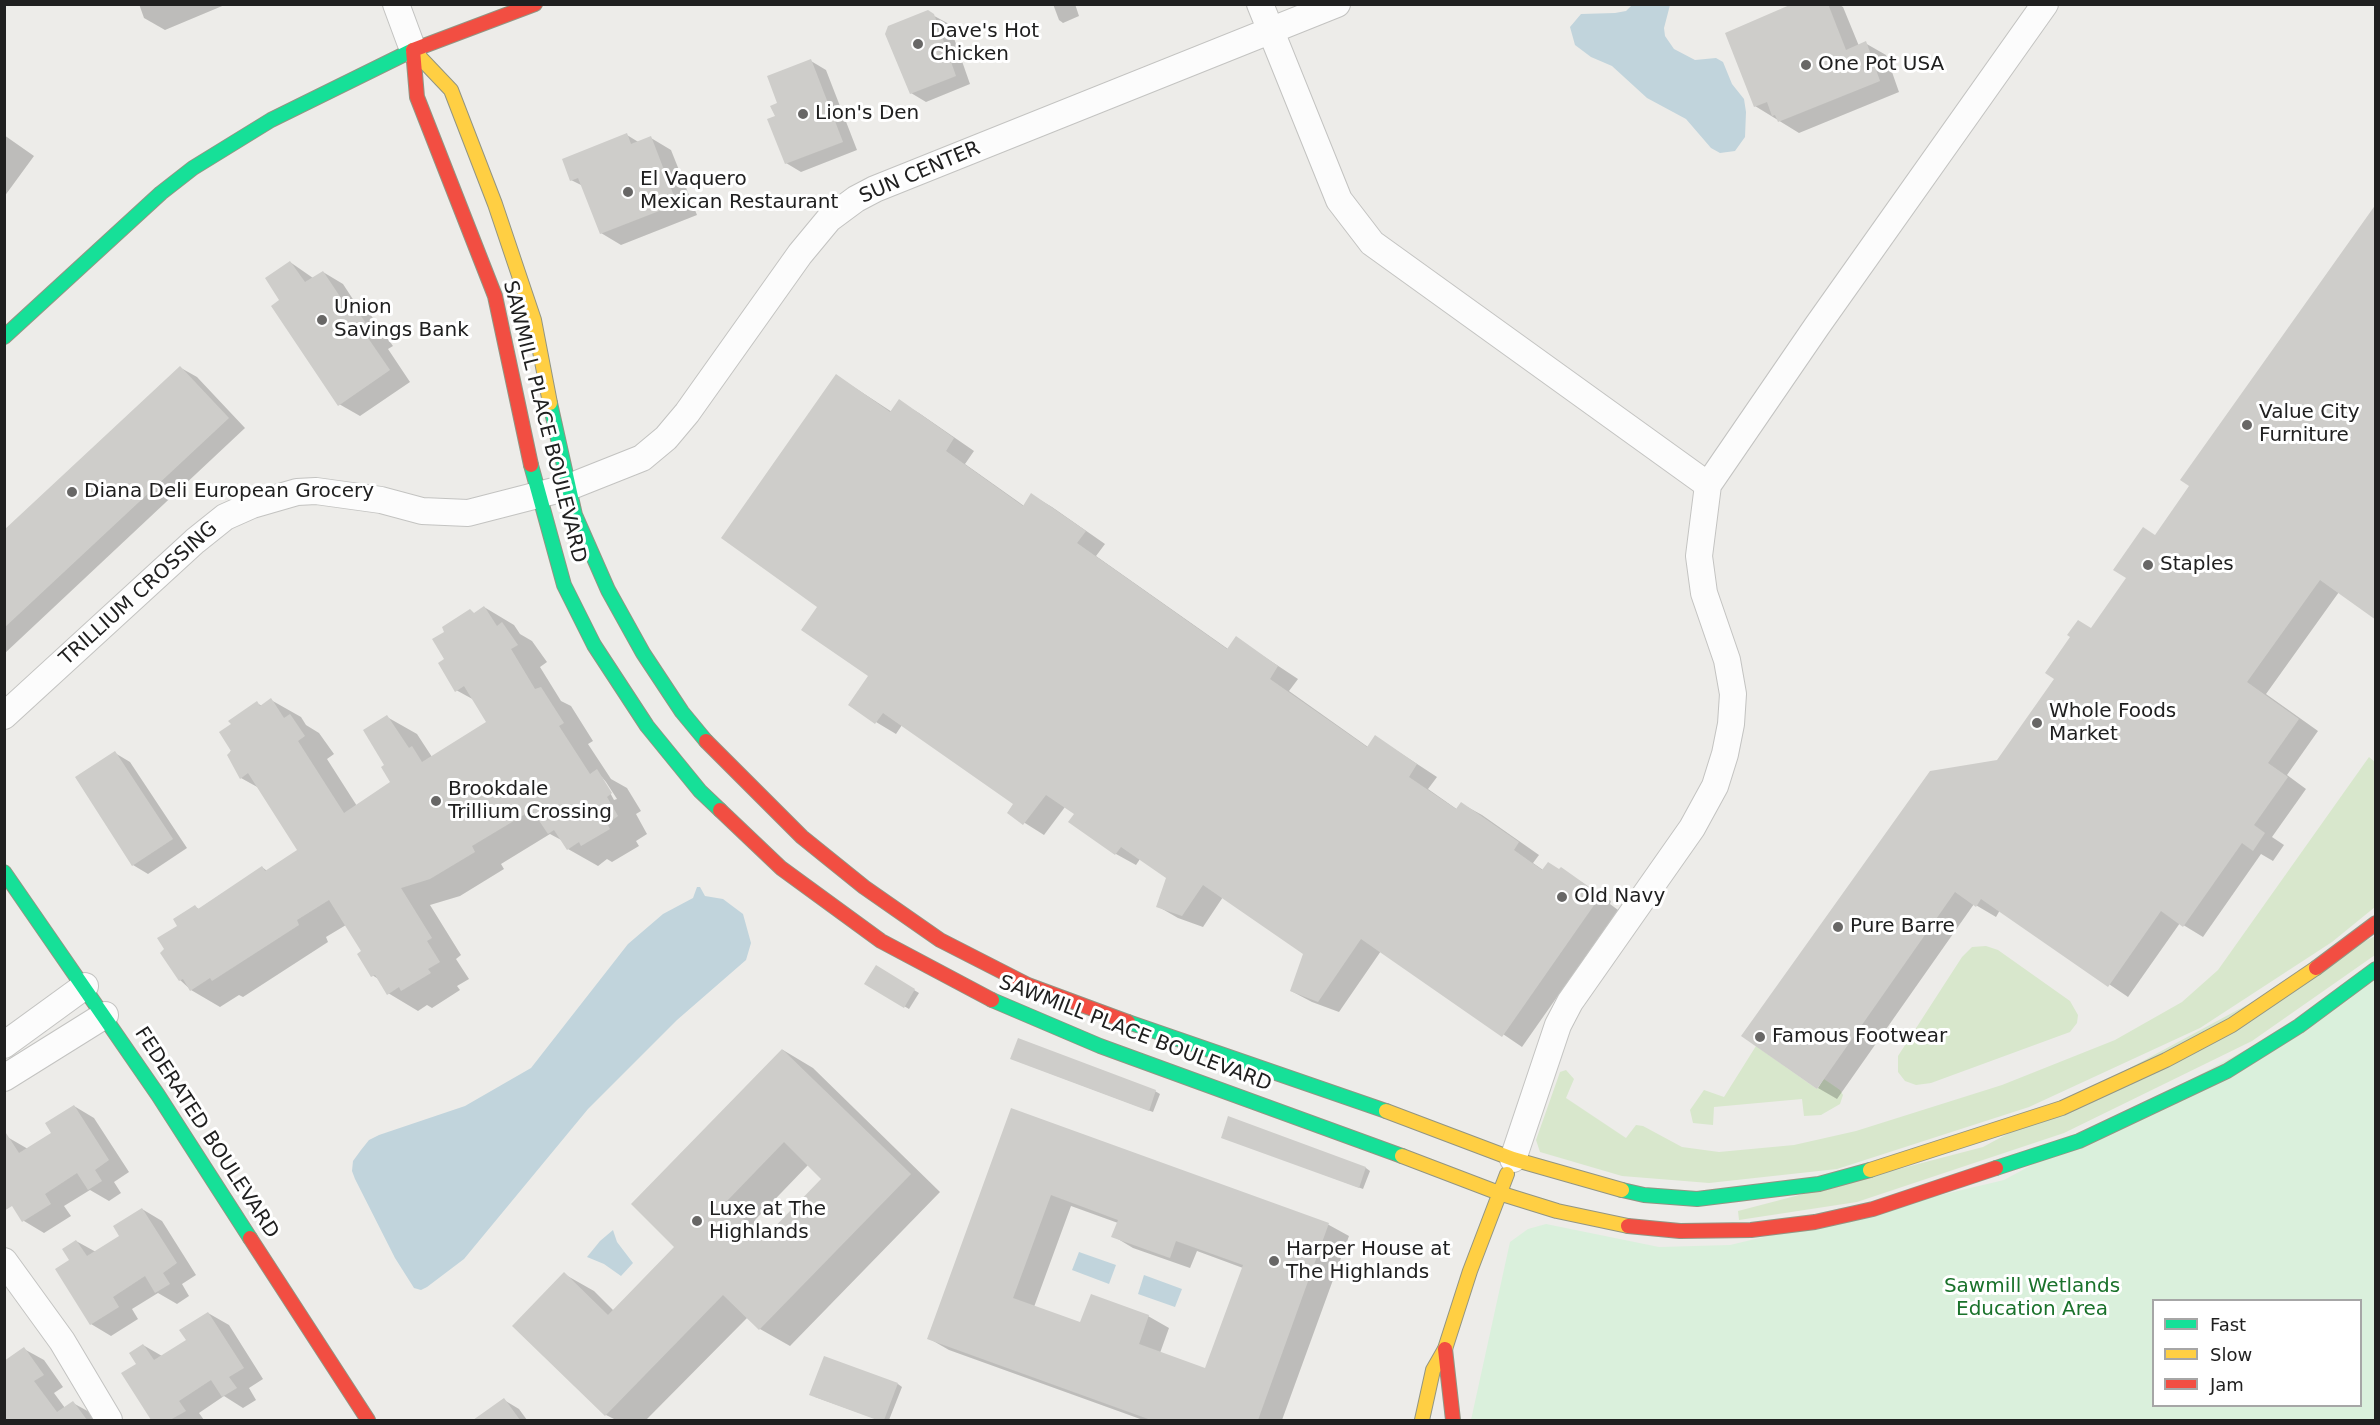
<!DOCTYPE html>
<html>
<head>
<meta charset="utf-8">
<style>
  body { margin:0 }
  #map { position:relative; width:2380px; height:1425px; overflow:hidden; background:#edece9; font-family:"DejaVu Sans",sans-serif }
  canvas { display:block }
  .frame { position:absolute; inset:0; border:6px solid #202020; pointer-events:none }
  .legend { position:absolute; left:2152px; top:1299px; width:210px; height:108px; box-sizing:border-box; background:#fff; border:2px solid #a6a6a6; margin:0; padding:8px 10px; list-style:none; font-size:18px; color:#202020 }
  .legend li { display:flex; align-items:center; gap:12px; height:30px }
  .legend b { width:30px; border:2px solid #a6a6a6 }
</style>
</head>
<body>
<div id="map">
<canvas width="2380" height="1425"></canvas>
<div class="frame"></div>
<ul class="legend">
<li><b style="height:8px;background:#16e098"></b>Fast</li>
<li><b style="height:8px;background:#ffcf43"></b>Slow</li>
<li><b style="height:8px;background:#f24e42"></b>Jam</li>
</ul>
</div>
<script>
const g = document.querySelector('canvas').getContext('2d');
g.lineJoin = 'round';
function fillPath(path, color) {
  g.fillStyle = color;
  g.fill(path, 'evenodd');
}
function poly(rows) {
  const path = new Path2D();
  for (const r of rows) {
    path.moveTo(r[0], r[1]);
    for (let i = 2; i < r.length; i += 2) path.lineTo(r[i], r[i + 1]);
  }
  return path;
}
function strokePath(path, color, width, dash) {
  g.strokeStyle = color;
  g.lineWidth = width;
  g.lineCap = dash ? 'butt' : 'round';
  g.setLineDash(dash || []);
  g.stroke(path);
}
function label(font, color, halo, rows, align = 'center') {
  g.font = font + ' "DejaVu Sans",sans-serif';
  g.lineWidth = 6;
  g.setLineDash([]);
  g.textBaseline = 'middle';
  g.strokeStyle = halo;
  g.fillStyle = color;
  for (const [text, x, y, turn = 0] of rows) {
    g.save();
    g.translate(x, y);
    g.rotate((+turn || 0) * Math.PI / 180);
    g.textAlign = isNaN(turn) ? turn : align;
    if (halo) g.strokeText(text, 0, 0);
    g.fillText(text, 0, 0);
    g.restore();
  }
}
fillPath(poly([
  [2369,757,2375,762,2375,907,2332,942,2200,1028,2029,1107,1837,1169,1709,1183,1622,1176,1540,1152,1536,1140,1560,1072,1566,1070,1574,1079,1566,1098,1626,1138,1636,1125,1643,1126,1682,1147,1719,1152,1794,1145,1856,1131,2002,1085,2115,1040,2182,1002,2218,970],
  [2375,936,2375,955,2252,1041,2064,1133,1857,1202,1739,1220,1738,1211,1983,1147],
  [1986,946,1998,950,2070,1001,2078,1015,2077,1023,2070,1032,1931,1083,1916,1085,1905,1081,1898,1072,1898,1056,1962,957,1972,947],
  [1756,1046,1817,1089,1824,1079,1840,1090,1843,1095,1840,1104,1821,1115,1804,1116,1802,1099,1714,1107,1713,1125,1693,1123,1690,1110,1704,1090,1724,1097]
]), '#d8e7cc');
fillPath(poly([
  [2375,980,2375,1420,1471,1420,1510,1242,1528,1229,1546,1224,1659,1247,1730,1245,2004,1180],
  [2154,1300,2360,1300,2360,1406,2154,1406]
]), '#daf0dc');
fillPath(poly([
  [1632,5,1670,5,1664,28,1665,36,1674,49,1695,60,1716,58,1723,62,1732,84,1744,99,1746,112,1745,137,1735,151,1720,153,1711,148,1686,119,1647,98,1612,66,1591,57,1575,45,1570,27,1581,14,1615,13,1626,11],
  [697,887,700,887,705,896,723,899,743,914,751,943,746,960,677,1020,588,1109,464,1259,427,1287,421,1290,414,1288,395,1258,355,1179,352,1171,353,1161,361,1150,369,1140,379,1135,465,1106,531,1068,628,944,663,914,693,898],
  [613,1230,617,1242,633,1263,621,1276,604,1264,587,1257,600,1241],
  [1079,1252,1116,1265,1109,1284,1072,1270],
  [1144,1275,1182,1289,1175,1307,1138,1294]
]), '#c1d4dc');
fillPath(poly([
  [139,4,227,4,165,30,144,18],
  [1053,4,1075,4,1079,16,1063,23,1059,20],
  [1800,4,1838,4,1843,7,1859,46,1865,43,1886,55,1899,92,1799,133,1755,106],
  [927,12,949,24,970,84,926,102,911,93],
  [811,61,826,70,857,150,801,172,786,163,779,104],
  [4,135,34,156,4,197],
  [627,135,640,143,651,138,671,150,697,215,621,245,601,233,583,186,571,180],
  [290,262,313,278,323,272,343,284,358,307,370,314,393,346,388,349,410,382,360,416,339,404,281,300],
  [181,368,197,377,245,428,4,654,4,531],
  [837,376,892,412,899,401,919,413,974,451,965,464,1020,503,1024,506,1032,495,1052,507,1105,544,1096,556,1228,649,1236,638,1298,679,1289,691,1368,747,1376,737,1437,777,1428,789,1458,810,1462,804,1482,815,1539,855,1533,863,1543,870,1561,869,1611,901,1610,904,1618,910,1522,1047,1381,951,1339,1012,1312,1002,1291,991,1304,954,1223,897,1203,927,1178,918,1157,906,1167,878,1140,859,1136,865,1116,854,1070,822,1076,814,1065,807,1044,835,1009,813,1015,804,902,725,896,734,876,722,870,676,820,606],
  [2191,486,2339,592,2266,694,2318,731,2287,775,2306,789,2272,837,2284,845,2273,861,2261,854,2203,937,2180,923,2128,997,2000,910,1996,917,1974,904,1837,1099,1818,1088,2092,629],
  [484,607,514,625,520,634,532,641,547,662,540,667,561,701,571,706,593,741,588,744,611,779,627,788,641,811,636,814,647,834,636,841,639,846,612,862,607,859,598,866,568,849,563,841,550,834,501,864,504,869,460,896,430,905,461,955,456,959,469,979,457,986,460,990,432,1008,427,1005,418,1011,388,993,380,980,372,975,363,951,346,925,326,937,328,942,243,997,239,995,220,1007,191,990,180,980,179,926,195,907,199,909,262,867,267,871,299,850,259,788,241,778,228,756,257,703,262,706,271,700,301,717,306,725,319,733,334,754,327,759,357,806,392,783,386,765,387,717,417,734,432,757,488,722,476,701,456,690,446,660,470,611,475,614],
  [601,776,606,782,617,799,614,800],
  [115,753,130,762,187,848,148,874,133,865],
  [876,967,919,993,909,1009,866,984],
  [783,1050,813,1068,940,1192,790,1346,760,1329,748,1317,646,1420,616,1420,606,1415,564,1274,594,1291,614,1311,676,1247],
  [809,1164,824,1179,770,1234,755,1220],
  [1017,1061,1155,1091,1160,1094,1153,1112],
  [74,1106,94,1118,129,1172,114,1182,121,1193,109,1201,90,1190,64,1206,71,1216,44,1233,24,1221,4,1191,9,1138,28,1149,53,1133],
  [1012,1110,1329,1225,1349,1236,1282,1420,1143,1420,949,1350,928,1338],
  [1071,1206,1118,1223,1113,1236,1133,1248,1190,1268,1197,1251,1243,1268,1206,1370,1160,1353,1169,1328,1148,1316,1081,1324,1034,1307],
  [1229,1118,1366,1168,1370,1171,1363,1189,1227,1139],
  [142,1209,162,1221,196,1275,182,1284,189,1296,177,1304,158,1293,132,1309,138,1319,111,1336,91,1324,71,1261,76,1241,96,1252,121,1236],
  [208,1313,229,1325,263,1379,249,1388,256,1400,243,1408,224,1396,199,1413,204,1420,153,1420,123,1374,138,1365,143,1345,162,1356,188,1340],
  [24,1349,44,1360,63,1387,54,1393,65,1408,73,1403,93,1414,98,1420,4,1420,4,1363],
  [898,1384,902,1387,889,1420,879,1420,815,1397],
  [504,1400,519,1409,527,1420,476,1420]
]), '#0003');
fillPath(poly([
  [1792,4,1828,4,1846,50,1866,41,1880,81,1778,122,1775,115,1772,116,1767,102,1754,107,1725,33],
  [928,10,934,14,956,76,910,94,885,34,888,26],
  [811,59,843,142,785,164,767,119,775,116,770,106,777,103,767,76],
  [627,133,631,144,651,136,677,204,600,234,578,178,570,181,562,159],
  [2376,204,2376,620,2320,580,2247,682,2299,719,2268,763,2288,777,2254,825,2265,833,2253,851,2242,843,2183,927,2161,911,2108,987,1981,899,1976,907,1955,892,1817,1089,1741,1036,1930,771,1997,760,2054,679,2045,673,2070,637,2067,635,2078,620,2091,628,2126,578,2113,570,2143,527,2155,535,2189,486,2180,480],
  [290,261,305,282,323,271,345,304,350,300,374,335,368,338,390,370,338,406,271,306,279,300,265,278],
  [180,366,229,418,4,628,4,530],
  [836,374,890,412,899,399,954,438,946,451,1023,506,1031,493,1086,531,1077,543,1227,649,1236,636,1278,666,1270,679,1367,747,1375,735,1417,764,1409,777,1456,809,1461,802,1519,842,1514,850,1542,870,1548,862,1559,869,1561,867,1592,889,1590,892,1599,898,1502,1037,1361,939,1318,1002,1290,991,1303,954,1203,885,1182,916,1156,907,1166,878,1121,847,1115,855,1068,822,1074,814,1046,795,1023,825,1007,813,1013,804,883,713,875,724,848,705,868,676,801,630,817,607,721,538],
  [484,606,497,626,502,622,518,645,511,649,535,689,541,687,564,723,559,726,590,774,597,769,612,793,607,797,618,816,607,824,610,829,581,846,579,842,567,850,554,830,548,834,532,810,472,846,475,852,430,879,401,888,432,938,427,941,440,962,428,969,431,973,401,991,399,987,387,995,375,975,371,977,357,954,361,951,329,900,297,920,299,925,212,981,210,978,190,991,183,979,179,981,160,953,164,949,157,938,177,926,173,919,195,905,198,909,262,866,265,871,297,850,248,773,240,779,227,755,231,751,219,732,231,724,228,721,257,701,260,706,271,698,284,718,290,714,305,736,298,741,344,813,390,782,381,767,384,765,363,730,387,715,409,748,412,746,422,762,486,722,464,686,455,692,438,663,444,659,432,639,444,632,442,627,470,609,474,613],
  [115,751,173,839,132,866,75,777],
  [876,965,915,989,904,1008,864,984],
  [1018,1038,1156,1090,1149,1111,1010,1059],
  [782,1049,911,1174,759,1330,723,1295,605,1416,512,1326,564,1272,608,1315,674,1247,631,1204],
  [784,1142,821,1179,764,1238,726,1202],
  [74,1105,109,1160,95,1170,102,1181,88,1190,77,1173,45,1194,51,1204,22,1222,12,1206,4,1211,4,1130,19,1153,51,1133,45,1123],
  [1011,1108,1329,1223,1258,1420,1151,1420,927,1339],
  [1051,1195,1118,1220,1111,1237,1170,1258,1176,1241,1243,1265,1205,1368,1139,1344,1149,1315,1091,1294,1080,1322,1013,1298],
  [1228,1116,1366,1167,1359,1188,1221,1138],
  [142,1208,177,1263,163,1273,170,1284,155,1293,145,1276,113,1297,119,1307,90,1325,55,1269,69,1260,62,1249,76,1240,87,1256,119,1236,113,1226],
  [208,1312,244,1368,229,1377,237,1388,222,1397,211,1380,179,1401,186,1411,170,1420,151,1420,121,1373,136,1364,129,1353,143,1344,154,1360,186,1340,179,1330],
  [24,1347,44,1375,34,1381,57,1412,73,1401,87,1420,4,1420,4,1361],
  [824,1356,898,1383,884,1420,877,1420,809,1395],
  [504,1398,520,1420,473,1420]
]), '#cecdca');
const street = poly([
  [396,4,413,50],
  [1260,4,1339,200,1372,243,1708,485],
  [4,716,195,541,225,517,252,505,297,492,316,491,381,500,422,511,468,513,569,487,642,458,666,438,687,413,800,254,829,219,856,199,875,189,1337,4],
  [4,1045,85,986],
  [4,1078,105,1015],
  [1513,1159,1558,1025,1570,1002,1692,828,1715,786,1725,754,1731,724,1733,694,1727,660,1704,593,1699,556,1708,485,1817,326,2045,4],
  [4,1261,62,1341,109,1420]
]);
const fast = poly([
  [4,337,161,193,193,168,271,120,413,50],
  [550,403,575,515,608,590,643,653,682,712,706,741],
  [531,465,564,585,594,645,647,726,700,791,720,810],
  [4,872,158,1095,250,1238],
  [992,1000,1100,1046,1402,1156],
  [1128,1022,1386,1111],
  [1996,1168,2079,1141,2227,1071,2299,1026,2376,969],
  [1622,1190,1644,1195,1697,1199,1819,1184,1870,1170]
]);
const slow = poly([
  [413,50,451,90,495,204,534,320,550,403],
  [1386,1111,1513,1159,1622,1190],
  [1402,1156,1499,1193,1557,1211,1628,1226],
  [1870,1170,2062,1108,2166,1060,2232,1025,2316,968],
  [1422,1420,1433,1370,1445,1349,1470,1271,1507,1174]
]);
const jam = poly([
  [413,50,417,97,495,296,531,465],
  [413,50,535,4],
  [706,741,802,837,864,887,940,940,1028,985,1128,1022],
  [720,810,781,868,881,941,992,1000],
  [2316,968,2376,923],
  [1628,1226,1680,1231,1751,1230,1815,1222,1873,1209,1996,1168],
  [250,1238,368,1420],
  [1445,1349,1453,1420]
]);
strokePath(street, '#c3c3c1', 28);
strokePath(fast, '#929583', 16);
strokePath(slow, '#929583', 16);
strokePath(jam, '#929583', 16);
strokePath(street, '#fcfcfc', 26);
strokePath(fast, '#16e098', 14);
strokePath(slow, '#ffcf43', 14);
strokePath(jam, '#f24e42', 14);
for (const [x, y, r, color] of [
  [918,44,6,"#686766"],
  [1806,65,6,"#686766"],
  [803,114,6,"#686766"],
  [628,192,6,"#686766"],
  [322,320,6,"#686766"],
  [2247,425,6,"#686766"],
  [72,492,6,"#686766"],
  [2148,565,6,"#686766"],
  [2037,723,6,"#686766"],
  [436,801,6,"#686766"],
  [1562,897,6,"#686766"],
  [1838,927,6,"#686766"],
  [1760,1037,6,"#686766"],
  [697,1221,6,"#686766"],
  [1274,1261,6,"#686766"]
]) {
  const dot = new Path2D();
  dot.arc(x, y, r, 0, 2 * Math.PI);
  g.fillStyle = color;
  g.fill(dot);
  strokePath(dot, '#fff', 2);
}
label('20px', '#202020', '#fff', [
  ["Dave's Hot",930,32],
  ["Chicken",930,55],
  ["One Pot USA",1818,65],
  ["Lion's Den",815,114],
  ["El Vaquero",640,180],
  ["Mexican Restaurant",640,203],
  ["Union",334,308],
  ["Savings Bank",334,331],
  ["Value City",2259,413],
  ["Furniture",2259,436],
  ["Diana Deli European Grocery",84,492],
  ["Staples",2160,565],
  ["Whole Foods",2049,712],
  ["Market",2049,735],
  ["Brookdale",448,790],
  ["Trillium Crossing",448,813],
  ["Old Navy",1574,897],
  ["Pure Barre",1850,927],
  ["Famous Footwear",1772,1037],
  ["Luxe at The",709,1210],
  ["Highlands",709,1233],
  ["Harper House at",1286,1250],
  ["The Highlands",1286,1273]
], 'left');
label('20px', '#202020', '#fff', [
  ["SUN CENTER",920,173,-23],
  ["SAWMILL PLACE BOULEVARD",544,422,76],
  ["TRILLIUM CROSSING",139,594,-42],
  ["SAWMILL PLACE BOULEVARD",1135,1034,21],
  ["FEDERATED BOULEVARD",206,1133,57]
]);
label('20px', '#1a722b', '#fff', [
  ["Sawmill Wetlands",2032,1287],
  ["Education Area",2032,1310]
]);
</script>
</body>
</html>
